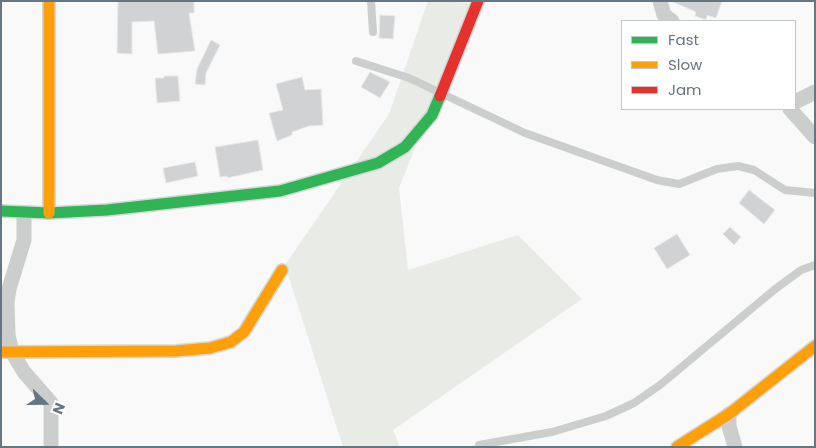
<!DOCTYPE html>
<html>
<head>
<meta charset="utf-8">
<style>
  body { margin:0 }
  #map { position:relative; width:816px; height:448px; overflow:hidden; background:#f9f9f9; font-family:Poppins,sans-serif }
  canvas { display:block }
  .frame { position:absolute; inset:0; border:2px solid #657582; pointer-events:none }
  .legend { position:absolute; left:621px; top:20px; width:175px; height:90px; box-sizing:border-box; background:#fff; border:1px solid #c1c8cd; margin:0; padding:6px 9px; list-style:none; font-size:15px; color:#657582 }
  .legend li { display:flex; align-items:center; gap:10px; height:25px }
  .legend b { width:25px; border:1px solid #c1c8cd }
  .north { position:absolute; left:20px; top:378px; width:50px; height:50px; -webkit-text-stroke:4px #fff; paint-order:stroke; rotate:112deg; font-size:14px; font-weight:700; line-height:20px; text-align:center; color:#657582 }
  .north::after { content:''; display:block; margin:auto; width:18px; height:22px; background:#657582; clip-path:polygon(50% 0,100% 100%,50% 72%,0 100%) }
</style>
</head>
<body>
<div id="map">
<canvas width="816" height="448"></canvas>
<div class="frame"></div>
<ul class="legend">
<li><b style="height:6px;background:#30b455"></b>Fast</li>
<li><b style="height:6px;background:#ff9f0a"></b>Slow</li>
<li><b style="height:6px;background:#e5322d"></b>Jam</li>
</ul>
<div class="north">N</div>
</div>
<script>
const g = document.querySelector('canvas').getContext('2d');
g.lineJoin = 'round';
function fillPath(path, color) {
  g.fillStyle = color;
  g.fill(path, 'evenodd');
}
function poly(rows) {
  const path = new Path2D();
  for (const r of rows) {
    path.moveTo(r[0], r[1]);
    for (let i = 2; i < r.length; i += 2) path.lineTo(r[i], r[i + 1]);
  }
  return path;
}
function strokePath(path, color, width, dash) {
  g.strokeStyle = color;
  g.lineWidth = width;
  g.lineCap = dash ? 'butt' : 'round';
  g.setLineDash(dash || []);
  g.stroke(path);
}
fillPath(poly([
  [428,1,473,3,399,188,408,270,518,235,582,299,393,430,400,447,343,447,285,265,389,114]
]), '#e8ebe6');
const building = poly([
  [118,1,194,1,194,13,189,13,195,51,158,54,154,21,132,22,132,54,117,53,118,1],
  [671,1,722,1,716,18,707,15,706,20,695,16,696,12,671,1],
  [380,15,395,16,393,39,379,38,380,15],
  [211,40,220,45,206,73,205,85,195,84,197,69,211,40],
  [370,72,390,82,380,98,361,87,370,72],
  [164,76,178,76,180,101,157,103,155,78,164,78,164,76],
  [302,77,305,90,321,89,323,125,309,126,292,132,292,135,277,141,269,113,283,110,276,84,302,77],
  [258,140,263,170,227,178,227,176,220,177,215,147,258,140],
  [195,162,198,176,166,183,163,168,195,162],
  [749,190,775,210,764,224,739,203,749,190],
  [730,227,741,237,734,245,723,234,730,227],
  [677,234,690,255,667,269,654,248,677,234]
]);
fillPath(building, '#d0d2d3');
strokePath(building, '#e8e8e8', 1);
const fast = poly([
  [1,211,49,213,107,210,280,191,378,163,405,147,432,115,440,96]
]);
const slow = poly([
  [49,1,49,213],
  [1,352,176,351,210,348,231,342,244,332,282,270],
  [677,447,729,414,815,346]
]);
const jam = poly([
  [440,96,478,1]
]);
strokePath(fast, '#d6d7d8', 14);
strokePath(slow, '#d6d7d8', 14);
strokePath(jam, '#d6d7d8', 14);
strokePath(poly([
  [371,1,373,32],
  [356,61,409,78,525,133,657,180,679,184,717,169,738,166,754,170,785,190,815,193],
  [479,445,552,432,606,416,634,403,660,385,774,290,801,270,815,265]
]), '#cccece', 8);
strokePath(poly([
  [660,1,664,15,672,21],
  [795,102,815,92],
  [790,109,815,137],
  [24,213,24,240,9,289,7,302,8,335,12,352,24,372,51,403,51,447],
  [729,414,729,426,735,447]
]), '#cccece', 15);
strokePath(fast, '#30b455', 11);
strokePath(slow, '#ff9f0a', 11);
strokePath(jam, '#e5322d', 11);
</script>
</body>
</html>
